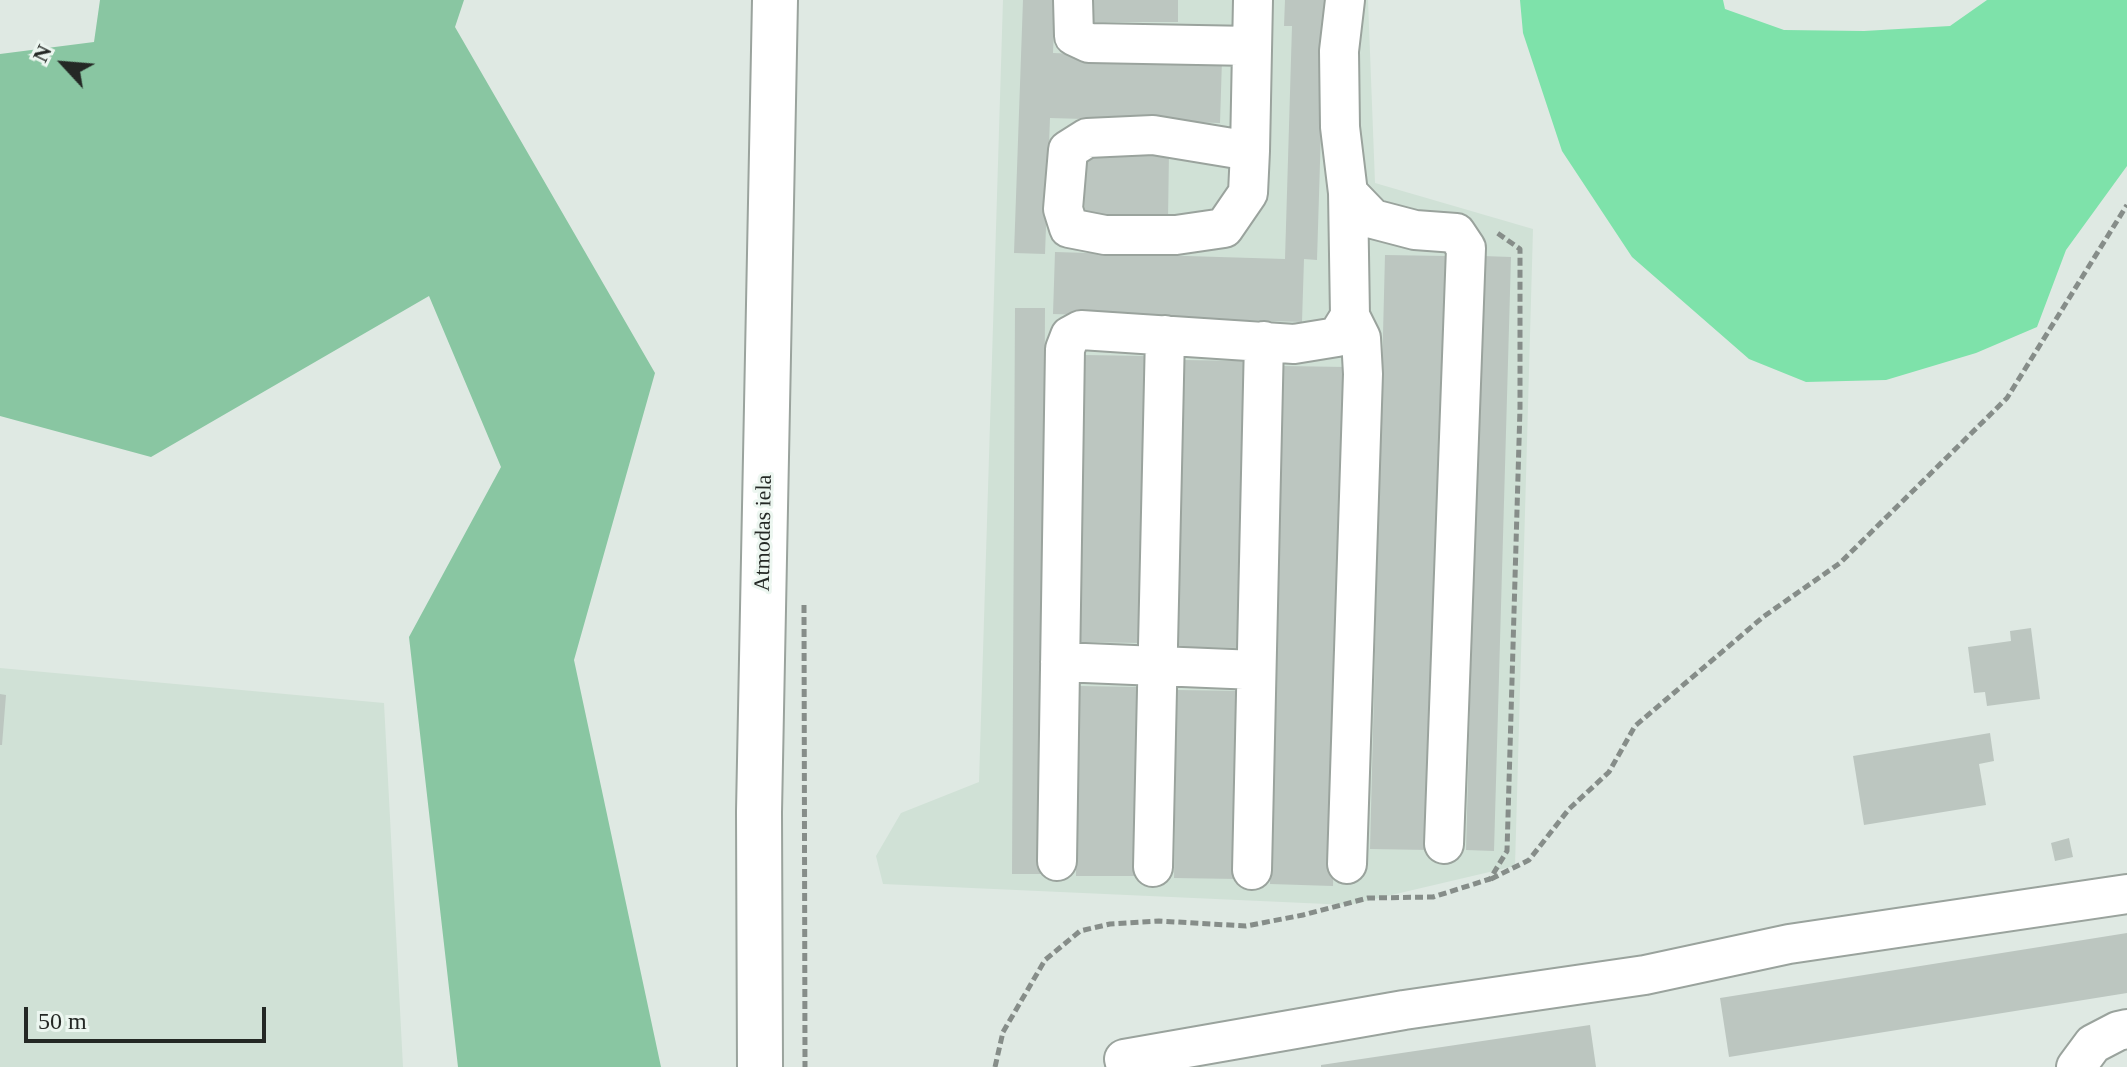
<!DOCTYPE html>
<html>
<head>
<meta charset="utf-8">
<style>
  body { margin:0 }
  #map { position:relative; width:2127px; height:1067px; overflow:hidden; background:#dfe9e3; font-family:"Times New Roman",serif }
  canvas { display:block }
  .north { position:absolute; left:24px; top:24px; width:80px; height:80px; -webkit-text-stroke:6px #ecf6f0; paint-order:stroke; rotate:296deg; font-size:22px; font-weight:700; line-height:32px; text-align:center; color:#242825 }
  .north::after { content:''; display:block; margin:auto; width:28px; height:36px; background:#242825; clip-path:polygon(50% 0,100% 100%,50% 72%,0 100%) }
  .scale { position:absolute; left:24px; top:1007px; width:242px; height:36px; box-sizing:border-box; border:4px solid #242825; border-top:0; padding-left:10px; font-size:24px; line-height:28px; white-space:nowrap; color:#242825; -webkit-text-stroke:6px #ecf6f0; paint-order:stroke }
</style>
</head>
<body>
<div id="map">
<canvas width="2127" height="1067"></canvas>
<div class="north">N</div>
<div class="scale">50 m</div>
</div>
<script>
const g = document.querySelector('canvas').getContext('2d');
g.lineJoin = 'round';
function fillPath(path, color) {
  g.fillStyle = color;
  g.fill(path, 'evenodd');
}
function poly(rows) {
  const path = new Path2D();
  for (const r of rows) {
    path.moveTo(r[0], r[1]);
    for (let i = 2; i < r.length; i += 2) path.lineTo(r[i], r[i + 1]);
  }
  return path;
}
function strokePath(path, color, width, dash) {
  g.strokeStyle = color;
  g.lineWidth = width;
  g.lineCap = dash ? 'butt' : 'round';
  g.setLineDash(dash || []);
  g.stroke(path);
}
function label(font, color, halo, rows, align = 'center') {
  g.font = font + ' "Times New Roman",serif';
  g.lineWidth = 6;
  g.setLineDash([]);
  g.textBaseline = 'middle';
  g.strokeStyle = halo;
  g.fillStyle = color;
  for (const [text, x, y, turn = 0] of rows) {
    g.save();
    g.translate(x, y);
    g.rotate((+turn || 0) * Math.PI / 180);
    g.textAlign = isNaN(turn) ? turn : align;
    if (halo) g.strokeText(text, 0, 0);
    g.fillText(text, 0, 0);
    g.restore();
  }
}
fillPath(poly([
  [1003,0,1368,0,1375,183,1533,229,1515,866,1349,905,883,884,876,856,901,813,979,782],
  [0,668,384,703,403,1067,0,1067]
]), '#d0e1d6');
fillPath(poly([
  [100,0,464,0,455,27,655,373,574,660,661,1067,458,1067,409,637,501,467,429,296,151,457,0,416,0,54,94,42]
]), '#89c6a2');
fillPath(poly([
  [1520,0,1723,0,1725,9,1784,30,1864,31,1950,26,1987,0,2127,0,2127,166,2066,250,2037,327,1976,353,1886,380,1806,382,1749,359,1632,257,1562,151,1523,33]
]), '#7ee2aa');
fillPath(poly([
  [1023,0,1055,0,1053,53,1222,59,1220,123,1050,118,1045,254,1014,253],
  [1092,0,1178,0,1178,22,1092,22],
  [1285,0,1325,0,1317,260,1304,259,1302,322,1053,314,1055,252,1285,259,1292,26,1284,26],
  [1085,151,1169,152,1168,220,1084,218],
  [1385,255,1446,256,1430,850,1370,849],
  [1482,256,1511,257,1494,851,1466,850],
  [1015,308,1045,308,1042,874,1012,874],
  [1084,355,1147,356,1141,643,1077,642],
  [1183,360,1245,361,1239,648,1177,647],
  [1283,366,1346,367,1333,886,1270,884],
  [2031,628,2040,699,1987,706,1985,692,1974,693,1968,647,2011,641,2010,631],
  [1078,686,1141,687,1139,876,1076,876],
  [1177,690,1241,691,1238,879,1174,878],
  [0,694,6,695,2,745,0,745],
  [1990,733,1994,761,1979,764,1986,805,1864,825,1853,756],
  [2069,838,2073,857,2055,861,2051,843],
  [2127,933,2127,993,1729,1057,1720,998],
  [1590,1025,1596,1067,1321,1067,1321,1065]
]), '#bcc6c0');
const minor = poly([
  [1073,0,1074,36,1089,43,1252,46],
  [1345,0,1339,51,1340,127,1348,193,1373,219,1415,230,1456,233,1466,248,1444,844],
  [1250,151,1153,135,1087,138,1068,150,1063,209,1069,228,1105,235,1176,235,1224,228,1248,193,1250,151,1253,0],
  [1060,662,1256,670],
  [1057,861,1065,349,1070,336,1081,330,1294,344,1337,337,1350,316,1348,193],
  [1347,864,1363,374,1361,338,1350,316],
  [1153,867,1165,335],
  [1252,870,1264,341],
  [1126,1067,1124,1059,1404,1010,1645,975,1789,944,2127,894],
  [2076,1067,2093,1044,2118,1031,2127,1029]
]);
const major = poly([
  [760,1067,759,812,775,0]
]);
strokePath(minor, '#9aa39d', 42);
strokePath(major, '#9aa39d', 48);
strokePath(poly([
  [804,605,805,1067],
  [1491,879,1529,860,1569,809,1609,772,1635,726,1763,617,1840,563,2007,398,2127,205],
  [995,1067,1003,1032,1045,960,1080,931,1110,924,1159,921,1246,926,1303,915,1368,898,1433,897,1490,879,1507,851,1520,408,1520,249,1496,232]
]), '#868d89', 5, [8, 4]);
strokePath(minor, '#fff', 38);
strokePath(major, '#fff', 44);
label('22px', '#242825', '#ecf6f0', [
  ["Atmodas iela",764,533,-89]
]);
</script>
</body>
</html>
